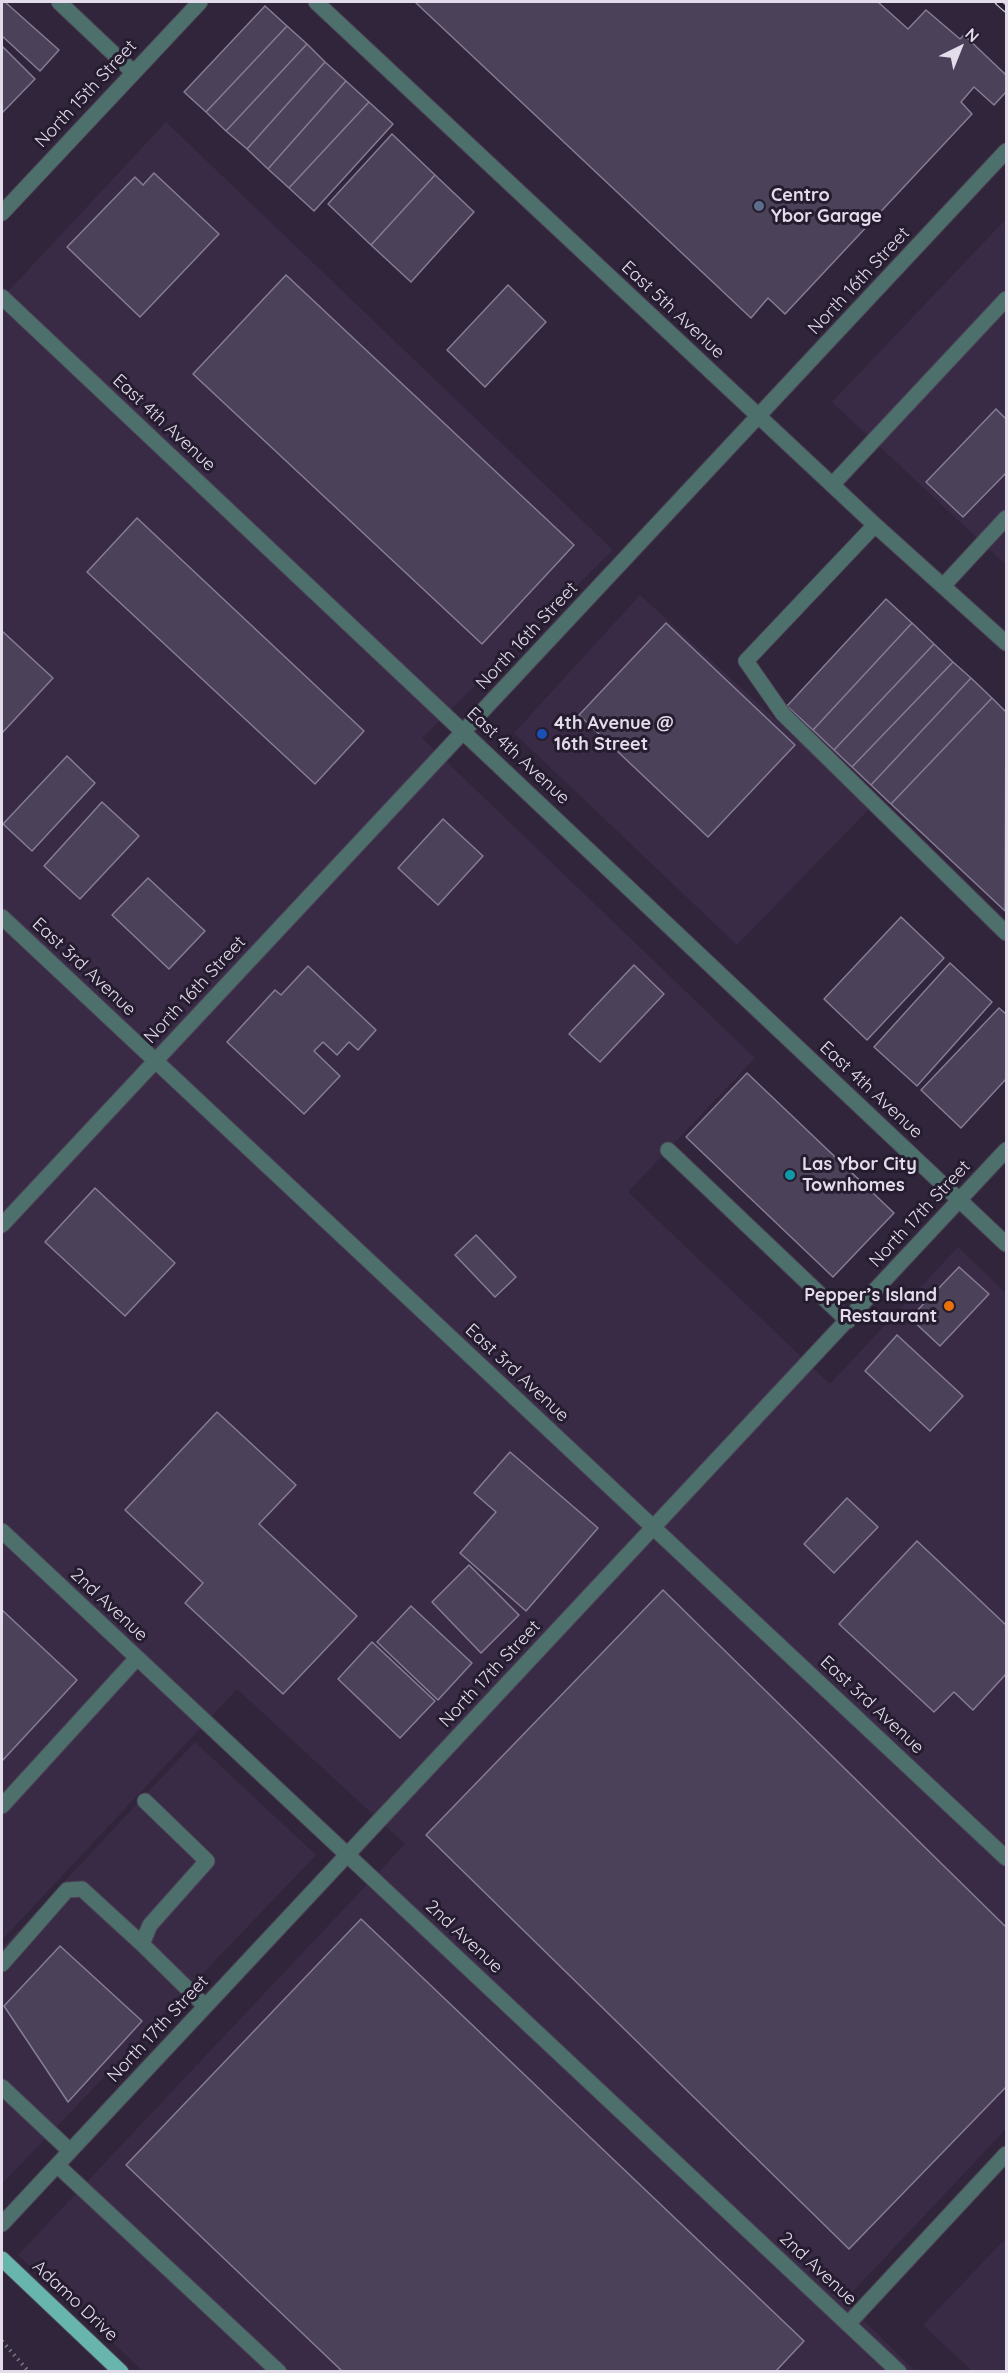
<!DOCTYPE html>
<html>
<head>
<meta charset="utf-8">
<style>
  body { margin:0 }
  #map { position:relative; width:1008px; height:2373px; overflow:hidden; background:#30253a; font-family:Quicksand,sans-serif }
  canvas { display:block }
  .frame { position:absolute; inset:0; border:3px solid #e3ddeb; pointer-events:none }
  .north { position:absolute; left:930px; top:18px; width:60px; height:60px; -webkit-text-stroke:4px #261c30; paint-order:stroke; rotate:43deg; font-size:16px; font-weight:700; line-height:24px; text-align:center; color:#e3ddeb }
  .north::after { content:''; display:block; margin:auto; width:21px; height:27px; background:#e3ddeb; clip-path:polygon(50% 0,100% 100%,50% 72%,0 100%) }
</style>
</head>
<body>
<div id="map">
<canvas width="1008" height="2373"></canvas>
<div class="frame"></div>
<div class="north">N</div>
</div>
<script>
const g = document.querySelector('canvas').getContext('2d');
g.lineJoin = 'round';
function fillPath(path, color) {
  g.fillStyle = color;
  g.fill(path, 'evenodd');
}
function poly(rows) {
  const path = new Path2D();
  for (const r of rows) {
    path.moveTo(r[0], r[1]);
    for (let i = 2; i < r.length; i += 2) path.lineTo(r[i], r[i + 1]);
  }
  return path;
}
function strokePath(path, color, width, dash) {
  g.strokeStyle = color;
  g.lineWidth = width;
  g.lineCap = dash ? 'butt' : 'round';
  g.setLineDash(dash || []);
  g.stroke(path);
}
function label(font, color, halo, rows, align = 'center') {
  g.font = font + ' Quicksand,sans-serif';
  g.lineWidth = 6;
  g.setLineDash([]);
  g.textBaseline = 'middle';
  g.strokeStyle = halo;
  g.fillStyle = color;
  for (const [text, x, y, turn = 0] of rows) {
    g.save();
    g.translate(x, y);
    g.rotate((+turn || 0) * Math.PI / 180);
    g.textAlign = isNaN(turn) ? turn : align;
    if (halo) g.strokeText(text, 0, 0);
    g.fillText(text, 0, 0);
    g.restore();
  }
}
fillPath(poly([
  [166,122,613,550,422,738,755,1058,628,1192,830,1384,958,1247,1006,1293,1006,2129,844,2301,915,2371,143,2371,18,2255,405,1844,237,1689,2,1940,2,298],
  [1006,219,1006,565,832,402],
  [640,595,871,807,737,945,514,733],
  [195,1742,316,1855,2,2184,2,1948],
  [1006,2238,1006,2371,972,2371,923,2325]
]), '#392b46');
const building = poly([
  [2,2,5,2,59,50,40,71,2,36,2,2],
  [415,2,878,2,908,29,926,10,960,39,964,35,1006,75,1006,92,994,105,974,87,961,102,972,114,785,314,768,298,751,318,415,2],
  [265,6,287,26,206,112,184,92,265,6],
  [287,26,307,44,226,131,206,112,287,26],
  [307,44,325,62,247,149,226,131,307,44],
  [2,46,35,79,2,113,2,46],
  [325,62,346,81,268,169,247,149,325,62],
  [346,81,369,102,289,188,268,169,346,81],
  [369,102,393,124,314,211,289,188,369,102],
  [392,134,435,175,371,245,328,204,392,134],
  [154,173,219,234,140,317,67,247,135,177,143,185,154,173],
  [435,175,474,212,411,282,371,245,435,175],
  [286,275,574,545,482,644,193,374,286,275],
  [508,285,546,322,485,387,447,350,508,285],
  [996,409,1006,419,1006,473,963,517,926,482,996,409],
  [137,518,364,731,315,784,87,572,137,518],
  [886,599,912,623,813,730,787,706,886,599],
  [666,623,795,745,708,837,579,715,666,623],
  [912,623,934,644,834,750,813,730,912,623],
  [2,631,53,678,3,732,2,730,2,631],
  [934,644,953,662,852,767,834,750,934,644],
  [953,662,971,678,871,785,852,767,953,662],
  [971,678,992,698,891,804,871,785,971,678],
  [992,698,1006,712,1005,911,891,804,992,698],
  [67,756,95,783,32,851,3,824,67,756],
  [102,802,139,836,80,899,44,866,102,802],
  [443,819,483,856,438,905,398,868,443,819],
  [148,878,205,931,169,969,112,915,148,878],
  [901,917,944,958,867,1040,824,999,901,917],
  [950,963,992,1002,917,1086,874,1047,950,963],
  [634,965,664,994,600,1062,569,1034,634,965],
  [308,966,376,1030,358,1050,349,1042,337,1055,323,1042,314,1051,340,1076,304,1114,227,1042,275,990,281,995,308,966],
  [999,1008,1006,1014,1006,1079,961,1128,921,1090,999,1008],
  [747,1073,894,1213,833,1277,686,1137,747,1073],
  [95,1188,175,1263,125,1316,45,1242,95,1188],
  [476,1235,516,1277,495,1297,455,1255,476,1235],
  [959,1267,989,1294,940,1346,910,1318,959,1267],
  [897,1335,963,1396,930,1431,865,1371,897,1335],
  [217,1412,296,1485,259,1524,357,1616,283,1694,185,1603,203,1583,125,1510,217,1412],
  [510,1452,598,1528,526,1611,460,1553,496,1512,474,1493,510,1452],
  [847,1498,878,1527,834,1573,804,1544,847,1498],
  [917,1541,1006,1625,1006,1674,973,1710,954,1692,934,1712,839,1624,917,1541],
  [469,1565,519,1615,481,1653,432,1602,469,1565],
  [663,1590,1006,1927,1006,2087,849,2249,426,1835,663,1590],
  [411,1606,472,1663,438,1700,377,1642,411,1606],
  [2,1610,77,1680,2,1761,2,1610],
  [372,1642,435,1701,400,1738,338,1679,372,1642],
  [361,1919,804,2341,775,2372,343,2372,126,2165,361,1919],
  [60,1946,142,2021,68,2102,4,2006,60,1946]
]);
fillPath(building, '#4b4259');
strokePath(building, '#857c95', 1.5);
const minor = poly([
  [59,2,133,72],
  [316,2,875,525,1006,643],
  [2,213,200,2],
  [2,297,1006,1244],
  [832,485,1006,299],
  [875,525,746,661,783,714,1006,933],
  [943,586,1006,518],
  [2,917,1006,1858],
  [668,1150,848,1321],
  [2,1225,1006,151],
  [2,1531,899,2372],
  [145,1801,207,1861,150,1925,142,1944,205,2006],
  [2,1806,137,1658],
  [2,1964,67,1890,82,1889,142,1944],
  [2,2087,70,2151],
  [57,2165,279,2372],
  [2,2224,1006,1150],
  [848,2324,1006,2154]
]);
const major = poly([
  [2,2259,121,2372]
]);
strokePath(minor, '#4d4256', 17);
strokePath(major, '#4d4256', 17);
strokePath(poly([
  [2,2341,29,2372]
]), '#7e7687', 4, [1.5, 4.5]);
strokePath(minor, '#4d706c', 15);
strokePath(major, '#68b5ae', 15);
const rail = poly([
  [998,2,1006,9]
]);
strokePath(rail, '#c1bac9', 7);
strokePath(rail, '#261c30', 4.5, [14]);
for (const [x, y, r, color] of [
  [759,206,6,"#5c6f8a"],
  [542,734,6,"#1a4fb4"],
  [790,1175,6,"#0f9aa8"],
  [949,1306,6,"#e8710a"]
]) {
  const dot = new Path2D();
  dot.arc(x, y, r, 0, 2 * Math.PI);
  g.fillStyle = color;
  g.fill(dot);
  strokePath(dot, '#261c30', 2);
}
label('18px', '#e3ddeb', '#261c30', [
  ["North 15th Street",86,94,-47],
  ["North 16th Street",859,281,-47],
  ["East 5th Avenue",673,310,43],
  ["East 4th Avenue",164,423,43],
  ["North 16th Street",527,636,-47],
  ["East 4th Avenue",518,756,43],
  ["East 3rd Avenue",84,967,43],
  ["North 16th Street",195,990,-47],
  ["East 4th Avenue",871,1090,43],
  ["North 17th Street",920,1214,-47],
  ["East 3rd Avenue",517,1373,43],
  ["2nd Avenue",109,1605,43],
  ["North 17th Street",490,1674,-47],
  ["East 3rd Avenue",872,1705,43],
  ["2nd Avenue",464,1937,43],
  ["North 17th Street",158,2029,-47],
  ["2nd Avenue",818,2269,43],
  ["Adamo Drive",75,2301,43]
]);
label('bold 18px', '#e3ddeb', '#261c30', [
  ["Centro",771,196],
  ["Ybor Garage",771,217],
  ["4th Avenue @",554,724],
  ["16th Street",554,745],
  ["Las Ybor City",802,1165],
  ["Townhomes",802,1186],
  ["Pepper’s Island",937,1296,"right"],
  ["Restaurant",937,1317,"right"]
], 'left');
</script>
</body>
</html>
